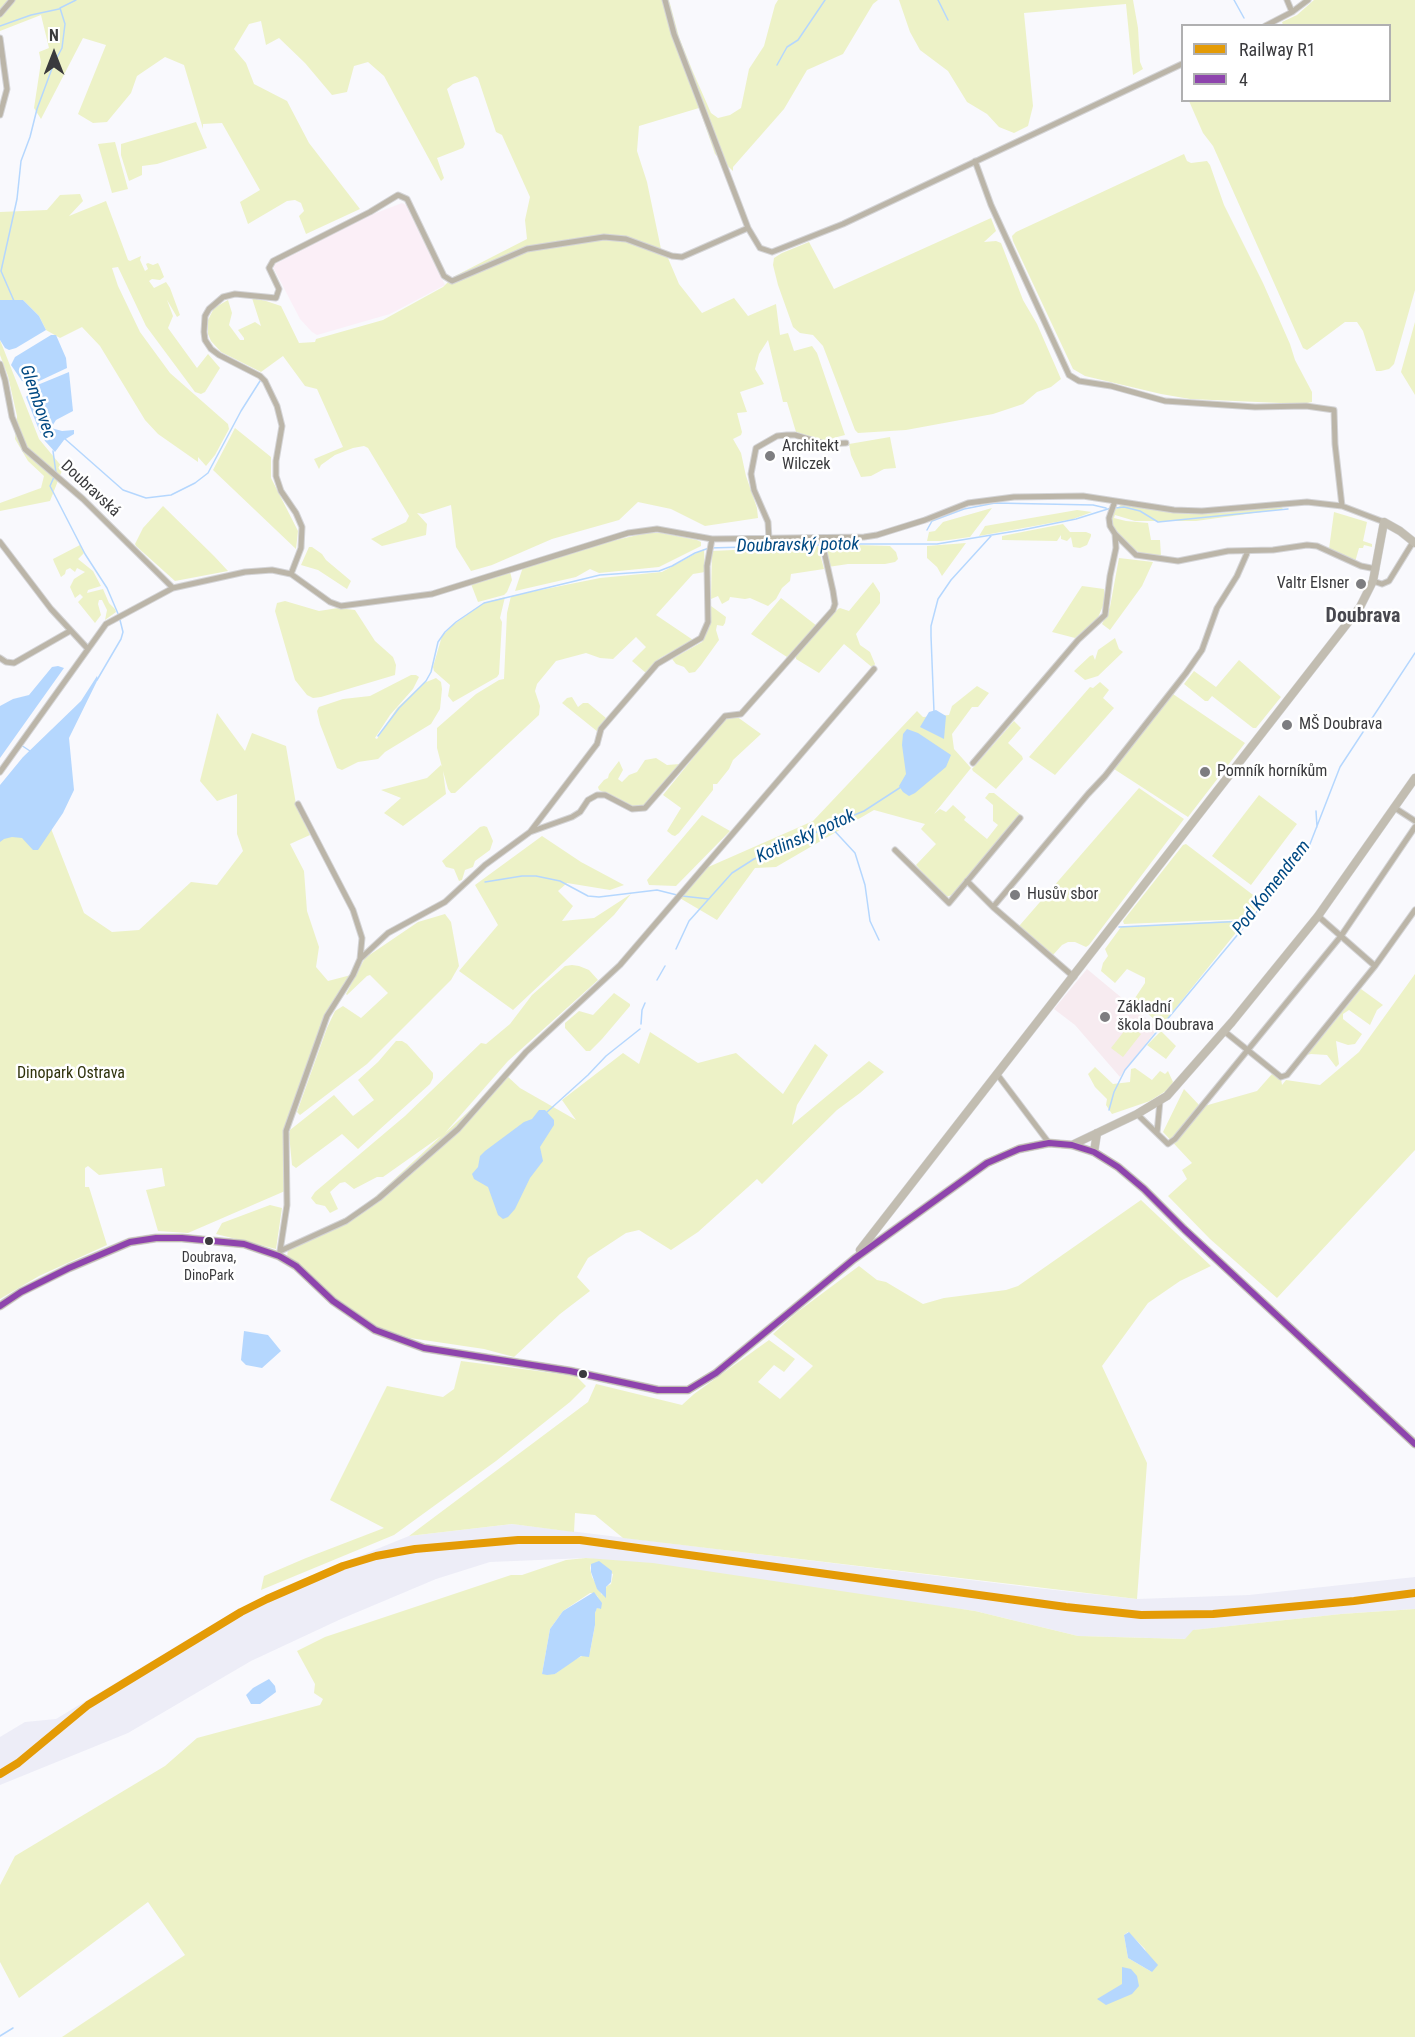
<!DOCTYPE html>
<html>
<head>
<meta charset="utf-8">
<style>
  body { margin:0 }
  #map { position:relative; width:1415px; height:2037px; overflow:hidden; background:#f9f9fd; font-family:"Roboto Condensed",sans-serif }
  canvas { display:block }
  .legend { position:absolute; left:1181px; top:24px; width:210px; height:78px; box-sizing:border-box; background:#fff; border:2px solid #b0b0b1; margin:0; padding:8px 10px; list-style:none; font-size:18px; color:#3a3a3d }
  .legend li { display:flex; align-items:center; gap:12px; height:30px }
  .legend b { width:30px; border:2px solid #b0b0b1 }
  .north { position:absolute; left:24px; top:24px; width:60px; height:60px; -webkit-text-stroke:4px #fff; paint-order:stroke; rotate:0deg; font-size:16px; font-weight:700; line-height:24px; text-align:center; color:#3a3a3d }
  .north::after { content:''; display:block; margin:auto; width:21px; height:27px; background:#3a3a3d; clip-path:polygon(50% 0,100% 100%,50% 72%,0 100%) }
</style>
</head>
<body>
<div id="map">
<canvas width="1415" height="2037"></canvas>
<ul class="legend">
<li><b style="height:8px;background:#e49b06"></b>Railway R1</li>
<li><b style="height:8px;background:#8e44ad"></b>4</li>
</ul>
<div class="north">N</div>
</div>
<script>
const g = document.querySelector('canvas').getContext('2d');
g.lineJoin = 'round';
function fillPath(path, color) {
  g.fillStyle = color;
  g.fill(path, 'evenodd');
}
function poly(rows) {
  const path = new Path2D();
  for (const r of rows) {
    path.moveTo(r[0], r[1]);
    for (let i = 2; i < r.length; i += 2) path.lineTo(r[i], r[i + 1]);
  }
  return path;
}
function strokePath(path, color, width, dash) {
  g.strokeStyle = color;
  g.lineWidth = width;
  g.lineCap = dash ? 'butt' : 'round';
  g.setLineDash(dash || []);
  g.stroke(path);
}
function label(font, color, halo, rows, align = 'center') {
  g.font = font + ' "Roboto Condensed",sans-serif';
  g.lineWidth = 5;
  g.setLineDash([]);
  g.textBaseline = 'middle';
  g.strokeStyle = halo;
  g.fillStyle = color;
  for (const [text, x, y, turn = 0] of rows) {
    g.save();
    g.translate(x, y);
    g.rotate((+turn || 0) * Math.PI / 180);
    g.textAlign = isNaN(turn) ? turn : align;
    if (halo) g.strokeText(text, 0, 0);
    g.fillText(text, 0, 0);
    g.restore();
  }
}
fillPath(poly([
  [512,1524,1028,1587,1137,1599,1249,1595,1415,1577,1415,1609,1341,1614,1194,1630,1186,1639,1078,1636,975,1611,586,1558,490,1562,436,1579,341,1619,251,1661,128,1733,0,1785,0,1737,25,1722,56,1719,233,1612,283,1587,409,1536]
]), '#ededf7');
fillPath(poly([
  [402,203,406,205,445,285,390,314,317,335,312,332,300,319,273,267,275,264,363,218]
]), '#fbeff7');
fillPath(poly([
  [1087,969,1158,1028,1120,1077,1075,1025,1054,1009]
]), '#f7ebf0');
fillPath(poly([
  [0,0,669,0,679,37,693,72,711,113,718,118,730,115,741,108,749,69,764,46,775,5,778,0,878,0,873,4,843,54,807,70,784,109,733,167,733,171,715,154,699,108,639,126,637,151,647,182,661,249,665,251,679,284,702,313,734,298,748,316,776,304,780,335,788,333,794,351,812,346,817,353,845,435,822,441,796,432,787,402,783,402,768,340,759,354,755,369,764,384,740,392,747,412,737,413,742,432,741,435,733,439,741,453,746,476,757,508,758,518,705,526,671,509,638,502,619,520,552,539,492,565,471,571,456,547,451,505,423,514,417,513,427,524,426,535,382,546,371,539,406,522,409,516,368,448,364,446,353,448,335,455,321,465,319,469,314,459,343,447,317,389,305,386,283,356,261,372,221,352,211,341,208,334,208,320,214,308,228,300,232,313,229,325,240,340,244,340,244,338,238,330,255,322,261,326,252,298,266,301,281,306,299,343,315,342,316,339,383,320,443,287,453,277,527,239,525,220,530,197,502,135,496,132,478,78,475,76,453,84,447,89,465,144,463,148,437,158,444,178,441,181,384,76,368,62,354,66,347,92,332,95,305,63,279,38,266,45,261,21,249,24,234,49,246,63,254,84,287,101,309,143,360,209,306,234,299,216,304,211,301,203,295,200,287,201,248,224,240,202,260,190,222,123,203,124,203,129,184,65,165,57,137,76,131,93,107,122,93,123,78,114,106,45,83,38,41,119,34,108,41,62,39,52,49,48,41,15,0,31],
  [899,0,1133,0,1138,28,1140,62,1143,69,1133,75,1126,4,1024,13,1033,106,1028,126,1014,133,999,127,987,114,967,102,948,71,920,50,910,32],
  [1314,0,1415,0,1415,290,1394,364,1389,369,1381,371,1376,371,1363,331,1357,322,1345,322,1310,348,1307,350,1303,348,1213,146,1203,133,1189,101,1390,100,1390,26,1283,25,1282,22,1297,15],
  [196,122,207,148,157,164,142,166,142,175,129,181,121,155,121,144],
  [115,142,128,189,112,193,98,144],
  [1184,154,1187,161,1191,163,1207,161,1210,165,1224,205,1263,283,1290,344,1295,360,1312,392,1312,402,1303,404,1190,399,1161,394,1085,376,1073,369,1013,241,1012,236,1016,232],
  [80,194,83,201,69,216,106,201,128,260,130,261,141,256,140,260,145,271,148,269,146,264,148,263,153,265,158,263,160,267,164,277,160,280,152,279,149,281,154,288,166,282,170,288,180,315,177,317,167,300,173,316,168,328,197,368,208,354,220,368,205,392,201,394,195,392,146,326,118,267,112,268,118,286,140,332,170,373,228,424,229,429,215,455,206,466,198,457,198,462,158,434,145,420,100,346,82,327,60,338,46,330,39,316,23,300,0,300,0,212,47,210,60,195],
  [991,218,996,231,984,242,996,241,1001,243,1023,300,1037,324,1061,379,1051,387,1037,392,1023,404,993,414,906,430,858,433,855,430,823,346,813,335,800,333,793,327,778,285,773,265,774,258,782,253,809,242,834,289],
  [1415,322,1415,395,1401,372],
  [0,340,39,439,63,468,50,501,0,511,0,503,41,488,44,476,28,461,15,439,17,416,8,376,0,355],
  [235,428,271,457,271,478,298,531,296,549,213,470],
  [890,437,896,468,884,469,871,476,861,477,851,455,849,444],
  [1122,504,1222,513,1281,507,1283,509,1196,521,1135,521,1115,515,1114,518,1126,521,1148,523,1151,540,1160,540,1161,556,1142,554,1130,547,1113,530,1111,520,1114,511],
  [163,506,214,556,228,571,175,581,136,546,135,544,143,528],
  [992,508,970,537,941,541,927,541,929,532,935,531,943,522],
  [1077,510,1092,512,1073,519,979,536,985,526],
  [1334,512,1367,522,1363,541,1372,544,1372,547,1364,545,1363,548,1359,548,1355,562,1329,549],
  [1063,524,1070,532,1086,532,1091,534,1091,536,1087,545,1080,548,1073,547,1071,537,1067,541,1061,539,1061,535,1057,541,1002,540,1002,536],
  [647,533,661,533,697,540,701,542,701,546,659,567,599,573,590,569,576,577,515,591,523,567,593,545],
  [966,543,942,576,937,567,927,558,927,546],
  [826,544,890,546,896,552,898,559,895,562,885,564,848,564,828,567,824,545],
  [80,545,84,553,78,559,93,571,101,586,88,590,87,593,103,589,109,603,115,609,116,612,105,620,107,610,102,600,99,600,98,604,101,615,95,623,78,602,83,597,80,594,75,598,70,587,74,579,85,572,77,568,75,572,70,568,66,570,65,574,61,577,54,562,53,559],
  [818,546,824,569,791,574,790,581,782,588,776,599,768,606,750,598,745,599,730,597,729,600,722,604,718,596,711,599,712,551],
  [309,547,312,547,322,554,326,560,351,581,347,589,318,570,301,565],
  [704,549,705,572,693,574,656,615,693,640,660,658,646,673,632,661,646,647,636,637,613,659,600,658,586,653,556,661,537,684,535,691,540,706,539,715,455,793,451,793,448,789,443,771,446,794,403,826,384,813,401,798,381,790,427,778,441,765,442,767,437,748,437,728,476,694,499,680,504,679,507,613,511,596,600,578,662,572],
  [1119,558,1153,562,1142,586,1110,630,1102,624,1110,607],
  [510,571,512,580,507,592,504,595,478,602,471,584],
  [873,582,880,593,880,603,856,634,860,645,870,652,875,664,873,668,844,644,819,673,796,659,796,655,838,609,840,608,849,611],
  [1082,586,1104,589,1105,601,1097,620,1075,638,1052,632],
  [505,597,500,618,502,622,499,674,497,677,453,702,448,696,450,685,434,671,433,667,442,636,453,625,484,603],
  [781,598,817,626,787,657,751,634],
  [285,601,319,611,338,608,355,610,375,641,393,657,396,665,395,675,321,697,313,698,307,695,295,680,275,611,277,603],
  [711,606,726,617,725,623,723,626,717,625,716,630,719,640,701,665,695,672,689,673,684,667,676,664,672,659,702,642,709,627],
  [1115,638,1119,649,1123,652,1098,676,1085,680,1074,671,1090,656,1093,655,1095,660,1098,650],
  [1239,660,1281,697,1256,728,1253,728,1212,696,1208,701,1205,701,1184,684,1194,671,1216,687],
  [411,675,416,675,419,677,413,689,390,715,375,738,377,739,397,708,424,683,436,678,441,682,442,689,440,709,431,724,385,752,378,759,358,762,342,770,337,768,320,724,317,711,319,707,343,699,370,696],
  [1100,682,1109,690,1103,698,1114,708,1055,775,1029,757,1090,687,1093,688],
  [977,686,989,693,978,707,972,707,952,734,954,749,971,768,934,814,940,809,946,812,953,805,966,817,964,820,987,839,998,825,993,821,993,805,985,798,989,793,994,793,1021,815,952,895,946,897,940,892,916,865,936,844,921,829,925,824,874,810,776,867,755,868,717,920,678,897,706,868,813,821,917,711,923,717,949,715,952,706],
  [1173,694,1245,743,1188,817,1114,769],
  [572,697,578,707,583,703,588,703,606,718,598,732,562,703,567,698],
  [217,713,245,751,252,733,286,746,296,804,310,835,290,844,304,871,307,911,319,947,316,967,328,981,351,975,329,1010,283,1131,285,1191,188,1233,158,1231,146,1190,165,1186,162,1168,99,1175,88,1166,85,1168,85,1187,89,1187,107,1245,39,1276,0,1299,0,839,50,826,84,913,112,932,139,930,191,882,217,885,243,851,237,834,237,794,217,801,200,781],
  [736,716,761,734,733,760,729,769,717,784,713,784,713,790,679,833,675,836,672,835,667,831,681,808,663,795,723,721,727,717],
  [1014,721,1021,728,1008,743,1022,756,1023,759,996,789,973,771,972,769],
  [656,758,667,765,680,764,644,806,635,808,599,790,598,787,604,780,608,778,609,774,619,761,623,770,618,779,622,782,629,775,637,772,645,760],
  [1139,788,1184,819,1089,945,1086,947,1075,942,1068,942,1062,945,1053,955,1019,927,1020,925],
  [1259,795,1297,824,1251,885,1212,856],
  [702,815,730,831,676,886,649,885,647,880],
  [484,826,487,827,493,841,490,850,475,861,473,867,465,870,462,880,459,881,454,869,446,867,442,861,480,827],
  [542,836,581,862,624,885,610,890,567,883,558,891,573,906,562,921,594,918,631,894,614,915,513,1010,459,971,498,925,475,885],
  [1186,844,1261,901,1251,916,1245,919,1124,924,1123,921,1183,845],
  [445,914,451,922,459,966,451,980,367,1064,300,1115,297,1112,327,1028,335,1011,343,1006,361,1018,388,993,370,975,367,976,347,995,346,994,365,958,418,922],
  [1246,920,1163,1024,1161,1025,1133,1001,1145,983,1145,978,1127,969,1115,983,1101,971,1103,963,1108,956,1105,949,1121,927],
  [572,965,579,966,589,970,598,980,508,1061,445,1133,507,1076,520,1088,576,1120,562,1100,623,1053,639,1064,650,1032,698,1063,736,1053,783,1094,815,1044,828,1055,797,1105,792,1125,869,1061,884,1072,860,1093,837,1110,762,1184,757,1179,698,1232,671,1250,639,1230,626,1233,588,1258,577,1277,590,1291,560,1314,514,1357,484,1349,410,1338,377,1327,349,1309,287,1258,288,1249,363,1208,441,1136,383,1177,377,1177,354,1189,345,1182,340,1183,330,1192,338,1209,330,1213,325,1206,316,1204,311,1198,315,1192,405,1116,481,1043,486,1044,510,1024,532,995,565,966],
  [1415,974,1415,1150,1277,1298,1210,1239,1168,1196,1187,1179,1182,1170,1192,1163,1163,1132,1184,1089,1201,1107,1257,1091,1272,1074,1281,1079,1282,1085,1286,1080,1320,1085,1359,1052],
  [1361,989,1383,1005,1377,1010,1370,1025,1349,1010,1343,1014,1343,1019,1362,1034,1355,1044,1348,1045,1336,1041,1339,1064,1336,1067,1327,1055,1311,1054,1307,1055],
  [614,993,630,1004,630,1006,602,1039,590,1051,586,1051,565,1028,565,1023,579,1011,593,1015],
  [1129,1025,1141,1034,1123,1057,1111,1048],
  [1161,1031,1176,1046,1166,1059,1147,1045],
  [396,1041,402,1041,407,1044,433,1073,433,1078,430,1084,358,1149,342,1134,296,1168,292,1165,289,1134,290,1130,334,1095,353,1116,374,1100,358,1080,378,1062],
  [1095,1067,1113,1084,1130,1082,1131,1069,1135,1068,1152,1080,1160,1071,1165,1074,1168,1071,1173,1082,1169,1089,1150,1101,1112,1114,1106,1105,1107,1099,1095,1087,1088,1074],
  [1141,1200,1211,1266,1180,1281,1148,1303,1102,1366,1147,1463,1137,1599,623,1538,595,1515,575,1513,574,1532,512,1524,409,1536,588,1402,596,1384,682,1405,694,1394,769,1340,795,1359,784,1372,774,1365,758,1382,780,1399,813,1366,773,1334,796,1313,859,1266,877,1280,886,1282,923,1304,944,1298,1006,1290,1018,1286],
  [270,1205,282,1208,276,1249,216,1234,222,1223],
  [461,1361,576,1376,586,1386,570,1402,496,1461,394,1535,261,1590,264,1576,306,1558,384,1528,330,1500,387,1386,443,1397,454,1389],
  [586,1558,653,1563,975,1611,1078,1636,1185,1639,1193,1630,1341,1614,1415,1609,1415,2037,62,2037,185,1955,148,1902,19,1998,0,1962,0,1885,15,1856,165,1766,197,1738,320,1705,323,1699,314,1693,315,1684,297,1651,325,1637,511,1575,522,1575,566,1560],
  [591,1564,613,1574,611,1584,607,1586,602,1595,592,1577,590,1568],
  [590,1593,594,1593,598,1597,600,1609,597,1607,595,1613,595,1625,590,1652,572,1661,555,1674,542,1674,550,1629,563,1611],
  [1128,1932,1145,1949,1152,1972,1128,1958,1124,1935]
]), '#edf2c7');
fillPath(poly([
  [0,300,23,300,39,316,46,330,16,348,9,350,5,348,0,340],
  [51,335,56,335,66,358,67,368,35,383,22,381,11,365,15,357],
  [69,372,73,411,56,420,51,428,62,431,74,430,74,434,64,440,55,452,45,441,39,430,26,397,35,386],
  [58,666,64,668,0,758,0,706,13,699,29,695,52,667],
  [97,676,98,679,69,738,74,790,63,813,38,850,33,850,22,838,12,837,4,839,0,842,0,785,23,757,81,701],
  [936,710,946,716,944,739,920,727,929,712],
  [907,729,918,733,951,755,946,767,915,793,909,796,903,792,899,786,906,774,902,745,903,734],
  [539,1110,545,1110,554,1120,554,1125,540,1147,543,1161,530,1178,515,1209,508,1217,503,1219,498,1215,488,1187,474,1179,472,1174,478,1167,480,1156,485,1151,524,1122,532,1119],
  [244,1331,268,1335,281,1351,262,1368,246,1365,241,1360],
  [599,1561,612,1571,611,1582,606,1587,606,1598,597,1589,591,1572,591,1564],
  [594,1592,602,1603,601,1609,597,1608,595,1613,595,1625,589,1657,581,1656,555,1674,547,1675,542,1674,550,1629,563,1611],
  [269,1679,275,1686,276,1692,260,1704,251,1704,246,1695,253,1688],
  [1129,1932,1158,1965,1152,1972,1128,1958,1124,1935],
  [1122,1967,1131,1969,1137,1976,1139,1986,1132,1994,1106,2005,1097,1999,1122,1984]
]), '#b5d7fe');
strokePath(poly([
  [938,0,948,20],
  [1234,0,1244,18],
  [0,26,31,15,59,9],
  [777,65,787,47,798,40,825,0],
  [14,301,1,271,17,199,21,161,30,137,37,109,54,63,62,48,65,24,60,8,76,0],
  [64,438,123,490,146,498,171,495,195,483,208,473,241,411,260,381],
  [53,451,56,473],
  [54,477,50,486,85,554,107,588,119,616],
  [1115,508,1124,507,1140,511,1158,522,1288,509],
  [927,530,932,521,964,509,995,503,1093,505,1106,508],
  [825,544,937,544,1022,530,1076,519,1111,508],
  [97,680,121,639,123,632,120,620],
  [934,712,931,636,931,626,938,599,951,580,991,536],
  [378,736,399,708,426,681,431,672,438,642,445,632,456,622,484,603,600,575,659,571,672,566,695,553,709,548,820,545],
  [21,745,30,751],
  [1316,811,1317,827],
  [830,826,855,853,865,885,870,921,879,940],
  [805,839,825,827,864,811,901,787],
  [485,882,522,876,536,876,560,881,588,896,599,897,657,890,677,895],
  [682,896,709,899],
  [1119,927,1247,921],
  [676,949,689,921,732,873,754,859,787,846],
  [657,980,665,966],
  [641,1024,642,1010,645,1003],
  [1109,1110,1114,1092,1125,1070,1284,879,1310,844,1340,767,1415,653],
  [547,1112,588,1075,606,1056,640,1029],
  [0,2036,13,2028]
]), '#b5d7fe', 1.5);
const street = poly([
  [665,0,674,34,748,228],
  [1287,0,1292,12],
  [0,14,12,0],
  [1265,26,1292,12,1308,0],
  [0,38,7,89,0,115],
  [975,161,991,205,1069,375,1079,381,1111,386,1165,401,1255,407,1306,406,1334,410,1335,444,1342,506],
  [0,364,5,380,12,417,25,449,83,499,173,588],
  [1115,501,1109,518,1110,526,1115,534,1136,555,1178,561,1228,551,1273,550,1307,545,1317,546,1361,566,1376,569],
  [769,539,768,522,754,490,751,474,756,448,777,436,787,435,795,435,825,444,846,443],
  [0,542,51,609,88,649],
  [291,574,301,548,302,527,296,513,281,491,276,476,276,461,282,426,277,406,265,381,260,376,219,355,211,349,205,340,204,332,205,316,209,309,223,297,235,294,276,298,279,289,269,268,273,261,370,212,398,195,407,199,444,276,452,281,527,249,604,237,626,239,672,256,682,257,748,228,760,248,772,252,843,224,1182,64],
  [1373,581,1382,584,1389,581,1413,542],
  [0,658,6,662,14,663,70,631],
  [973,763,1078,640,1105,615,1110,576,1116,548,1115,534],
  [0,772,106,624,173,588,245,572,272,570,291,574,330,602,341,606,432,594,628,533,657,529,712,539,864,537,877,535,925,520,968,503,1014,497,1083,496,1174,510,1202,511,1307,502,1342,506,1384,522],
  [1395,808,1415,821],
  [530,832,572,817,580,812,588,800,597,795,605,795,632,809,645,808,725,716,741,714,833,610,835,604,833,591,821,538],
  [895,850,949,903,1020,818],
  [967,881,993,907,1074,977],
  [993,907,1088,794,1105,776,1186,673,1202,650,1217,608,1237,576,1248,551],
  [1318,916,1375,966],
  [360,959,388,933,445,902,485,865,530,832,597,744,601,729,657,664,701,638,708,622,707,566,712,539],
  [1224,1031,1281,1077,1287,1075,1375,966,1415,910],
  [997,1074,1049,1143],
  [1137,1114,1168,1144,1175,1139,1341,936,1415,827],
  [1157,1133,1160,1101],
  [280,1251,346,1221,379,1198,458,1129,526,1052,620,965,874,669],
  [280,1251,287,1205,286,1131,327,1016,353,975,360,959,362,938,353,910,298,804]
]);
const secondary = poly([
  [1072,1145,1137,1114,1167,1096,1232,1022,1318,916,1415,778],
  [1094,1152,1097,1133],
  [860,1250,1360,607,1373,581,1384,522,1400,531,1415,543],
  [0,1306,21,1292,69,1268,130,1242,156,1238,182,1238,244,1244,279,1256,296,1266,333,1301,375,1330,424,1348,570,1371,658,1390,688,1390,716,1373,854,1259,987,1163,1019,1149,1049,1143,1072,1145,1094,1152,1118,1167,1144,1189,1184,1229,1415,1444]
]);
strokePath(street, '#d4d4d6', 7);
strokePath(secondary, '#d4d4d6', 9);
strokePath(street, '#bbb5a8', 5);
strokePath(secondary, '#c2bdb1', 8);
strokePath(poly([
  [0,1306,21,1292,69,1268,130,1242,156,1238,182,1238,244,1244,279,1256,296,1266,333,1301,375,1330,424,1348,570,1371,658,1390,688,1390,716,1373,854,1259,987,1163,1019,1149,1049,1143,1072,1145,1094,1152,1118,1167,1144,1189,1184,1229,1415,1444]
]), '#8e44ad', 6);
strokePath(poly([
  [0,1774,18,1763,88,1705,241,1612,267,1599,343,1566,376,1556,415,1549,518,1540,580,1540,1066,1607,1141,1615,1213,1614,1354,1601,1415,1593]
]), '#e49b06', 8);
for (const [x, y, r, color] of [
  [770,456,6,"#7d7d80"],
  [1361,584,6,"#7d7d80"],
  [1287,725,6,"#7d7d80"],
  [1205,772,6,"#7d7d80"],
  [1015,895,6,"#7d7d80"],
  [1105,1017,6,"#7d7d80"],
  [209,1241,5,"#3a3a3d"],
  [583,1374,5,"#3a3a3d"]
]) {
  const dot = new Path2D();
  dot.arc(x, y, r, 0, 2 * Math.PI);
  g.fillStyle = color;
  g.fill(dot);
  strokePath(dot, '#fff', 2);
}
label('14px', '#3a3a3d', '#fff', [
  ["Doubrava,",209,1258],
  ["DinoPark",209,1276]
]);
label('16px', '#3a3a3d', '#fff', [
  ["Architekt",782,447],
  ["Wilczek",782,465],
  ["Valtr Elsner",1349,584,"right"],
  ["MŠ Doubrava",1299,725],
  ["Pomník horníkům",1217,772],
  ["Husův sbor",1027,895],
  ["Základní",1117,1008],
  ["škola Doubrava",1117,1026]
], 'left');
label('16px', '#3a3a3d', '#fff', [
  ["Doubravská",90,489,43]
]);
label('16px', '#2f330c', '#fff', [
  ["Dinopark Ostrava",71,1074]
]);
label('italic 18px', '#004983', '#fff', [
  ["Glembovec",37,402,71],
  ["Doubravský potok",798,546,-1],
  ["Kotlinský potok",806,837,-24],
  ["Pod Komendrem",1272,888,-52]
]);
label('bold 20px', '#48484f', '#fff', [
  ["Doubrava",1363,617]
]);
</script>
</body>
</html>
